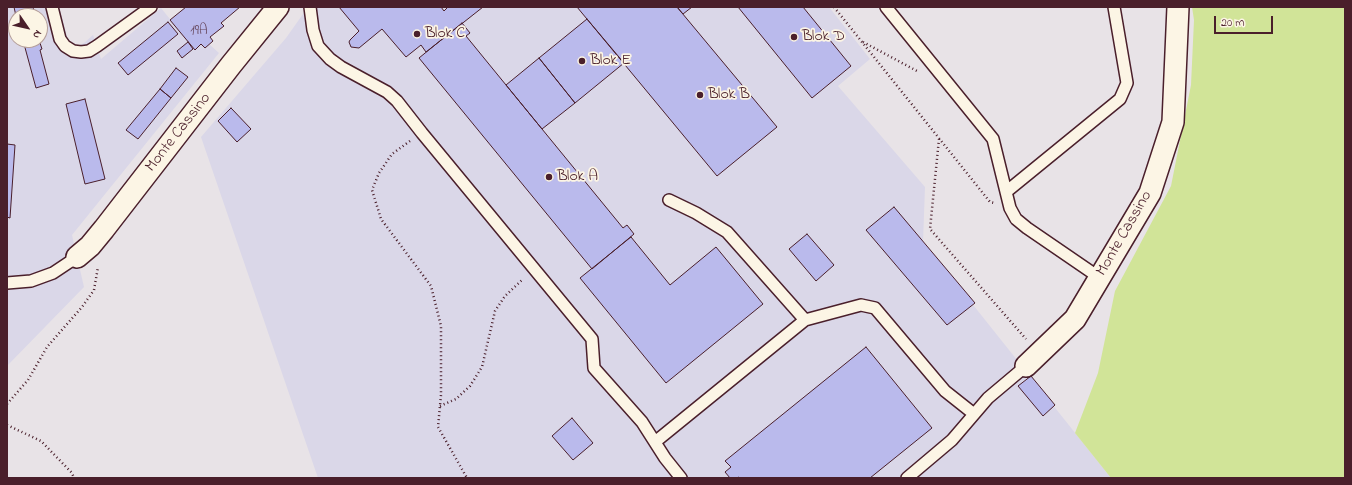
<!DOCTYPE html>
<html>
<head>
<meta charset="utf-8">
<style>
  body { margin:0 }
  #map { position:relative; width:1352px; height:485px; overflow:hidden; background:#e8e3e7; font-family:"Indie Flower",sans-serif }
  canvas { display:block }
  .frame { position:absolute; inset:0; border:8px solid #4a1f2b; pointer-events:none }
  .north { position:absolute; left:8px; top:8px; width:40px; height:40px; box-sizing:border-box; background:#fcf5e5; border:1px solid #b59f9b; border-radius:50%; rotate:124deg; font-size:11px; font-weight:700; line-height:16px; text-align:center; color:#4a1f2b }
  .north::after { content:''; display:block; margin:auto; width:14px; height:18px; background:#4a1f2b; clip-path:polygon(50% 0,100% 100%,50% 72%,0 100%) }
  .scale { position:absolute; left:1214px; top:16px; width:59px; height:18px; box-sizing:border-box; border:2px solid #4a1f2b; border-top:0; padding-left:5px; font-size:12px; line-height:14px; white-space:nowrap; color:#4a1f2b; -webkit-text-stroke:3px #fcf5e5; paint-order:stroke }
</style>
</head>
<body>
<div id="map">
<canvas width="1352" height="485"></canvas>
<div class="frame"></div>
<div class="north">N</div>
<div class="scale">20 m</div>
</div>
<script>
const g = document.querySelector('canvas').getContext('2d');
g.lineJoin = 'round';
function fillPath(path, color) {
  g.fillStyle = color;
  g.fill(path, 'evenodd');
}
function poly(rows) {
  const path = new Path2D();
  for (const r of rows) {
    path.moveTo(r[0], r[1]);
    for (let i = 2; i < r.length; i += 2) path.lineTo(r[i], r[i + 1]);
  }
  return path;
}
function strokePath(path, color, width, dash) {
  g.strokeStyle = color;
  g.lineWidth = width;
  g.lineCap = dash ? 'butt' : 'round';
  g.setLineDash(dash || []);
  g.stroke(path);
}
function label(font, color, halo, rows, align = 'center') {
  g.font = font + ' "Indie Flower",sans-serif';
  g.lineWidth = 3.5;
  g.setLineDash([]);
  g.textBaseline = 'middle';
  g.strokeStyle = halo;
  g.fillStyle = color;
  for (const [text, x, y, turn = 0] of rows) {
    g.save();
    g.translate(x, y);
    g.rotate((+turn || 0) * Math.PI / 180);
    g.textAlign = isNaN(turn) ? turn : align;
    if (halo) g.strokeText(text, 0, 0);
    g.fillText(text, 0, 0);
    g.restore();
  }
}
fillPath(poly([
  [7,7,59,7,68,40,71,44,77,46,84,43,93,35,101,59,161,8,195,50,201,44,209,44,219,53,72,235,84,287,7,366],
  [16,16,40,16,40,40,16,40],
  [308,7,829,7,870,59,838,86,925,187,923,242,1111,478,318,478,201,137,286,38]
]), '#dad7e8');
fillPath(poly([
  [1192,7,1345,7,1345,478,1111,478,1075,433,1098,373,1115,291,1171,186,1191,85,1194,20]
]), '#d1e498');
const building = poly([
  [14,7,33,7,35,16,16,16,14,7],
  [186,7,240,7,221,23,224,26,210,37,213,41,205,48,201,44,195,50,170,20,186,7],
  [339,7,441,7,444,11,448,7,483,7,426,52,421,45,406,57,382,29,359,48,351,47,349,42,350,40,359,31,339,7],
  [577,7,677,7,777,127,717,176,577,7],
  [677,7,692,7,683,14,677,7],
  [738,7,803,7,851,66,812,98,738,7],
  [587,19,624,63,575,103,539,58,587,19],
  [168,22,178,34,128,75,118,63,168,22],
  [462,23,470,33,466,36,506,85,623,228,627,225,634,234,592,269,419,58,462,23],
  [39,40,42,49,40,50,49,84,36,88,24,44,39,40],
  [188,42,193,49,182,58,177,51,188,42],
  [539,58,575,103,542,129,506,85,539,58],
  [176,68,188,77,171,98,160,89,176,68],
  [160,89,171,98,138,139,126,130,160,89],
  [85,99,105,179,85,184,66,104,85,99],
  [231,108,251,129,237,142,218,121,231,108],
  [7,144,15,145,10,218,7,217,7,144],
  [894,207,975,303,947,325,866,230,894,207],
  [807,234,834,265,816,281,789,249,807,234],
  [631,237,670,285,716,247,763,304,666,383,580,278,631,237],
  [866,347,932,428,870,478,740,478,739,477,737,478,730,478,725,472,731,467,725,461,866,347],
  [1031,376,1055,405,1043,416,1018,386,1031,376],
  [572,418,593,443,573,460,552,436,572,418]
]);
fillPath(building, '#babaec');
strokePath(building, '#4a1f2b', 1);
const service = poly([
  [52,7,60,39,65,46,73,51,81,52,89,51,97,46,151,7],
  [310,7,313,30,318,46,330,59,341,67,387,92,397,101,422,133,592,339,594,368,642,422,665,458,681,478],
  [886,7,993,139,1010,208,1016,219,1027,228,1100,278],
  [1006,192,1120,99,1127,83,1114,7],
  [669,200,696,213,727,232,805,320,861,305,875,308,945,391,974,414],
  [7,283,31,281,53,273,77,257],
  [655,442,805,320],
  [907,478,952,440,988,398,1026,366]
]);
const minor = poly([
  [77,257,90,246,104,229,231,65,278,7],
  [1026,366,1075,319,1150,193,1173,122,1178,7]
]);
strokePath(service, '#4a1f2b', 14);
strokePath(minor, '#4a1f2b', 24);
strokePath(poly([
  [834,7,990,202,994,203],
  [863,42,917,71],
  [939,139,930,229,1026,339],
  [410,141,392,154,379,173,372,190,381,219,431,286,441,326,441,395,438,427,467,478],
  [7,404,28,380,47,347,82,307,94,290,98,267],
  [440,406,456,399,470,386,482,367,495,311,505,296,523,279],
  [7,425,41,441,72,473,74,478]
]), '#4a1f2b', 2.5, [1, 3]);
strokePath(service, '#fcf5e5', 11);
strokePath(minor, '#fcf5e5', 21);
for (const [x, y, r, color] of [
  [417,34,4,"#4a1f2b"],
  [794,37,4,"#4a1f2b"],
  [582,61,4,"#4a1f2b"],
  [700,95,4,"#4a1f2b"],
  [549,177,4,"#4a1f2b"]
]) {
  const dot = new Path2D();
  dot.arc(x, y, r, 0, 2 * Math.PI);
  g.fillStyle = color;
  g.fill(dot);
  strokePath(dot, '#fcf5e5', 1.5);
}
label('14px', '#66465b', null, [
  ["19A",199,32]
]);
label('16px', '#4a1f2b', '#fcf5e5', [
  ["Blok C",425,34],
  ["Blok D",802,37],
  ["Blok E",590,61],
  ["Blok B",708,95],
  ["Blok A",557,177]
], 'left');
label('16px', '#4a1f2b', '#fcf5e5', [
  ["Monte Cassino",179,133,-52],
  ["Monte Cassino",1125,234,-60]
]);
</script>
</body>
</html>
